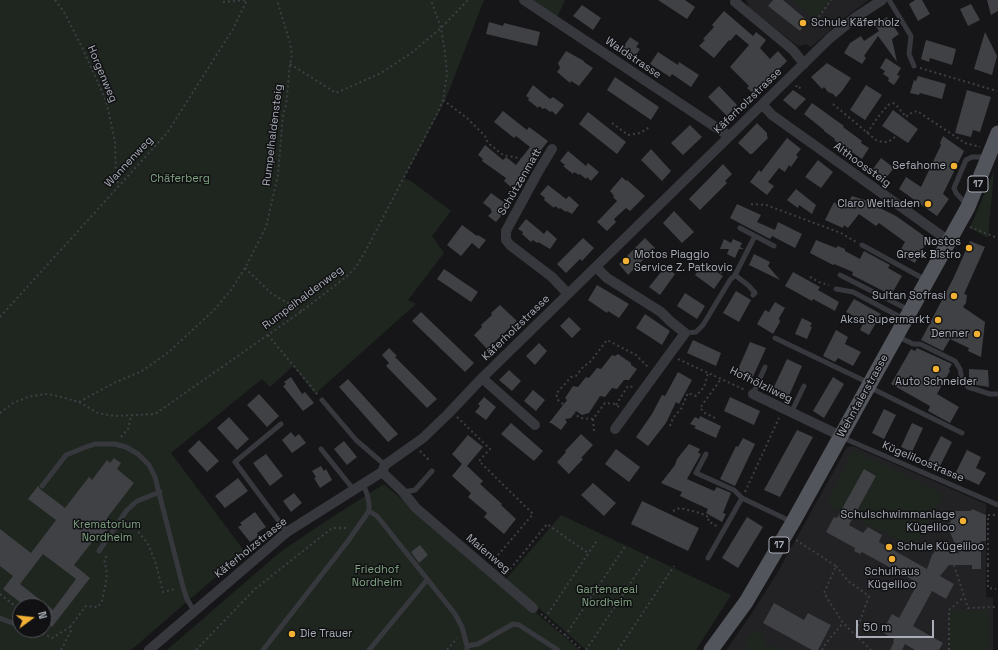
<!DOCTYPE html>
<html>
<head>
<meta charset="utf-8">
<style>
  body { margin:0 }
  #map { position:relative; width:998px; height:650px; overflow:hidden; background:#161618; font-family:"Space Grotesk",sans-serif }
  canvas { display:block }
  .north { position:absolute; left:12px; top:598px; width:40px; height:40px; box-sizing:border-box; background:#111113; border:1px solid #4d4f55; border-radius:50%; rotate:75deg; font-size:11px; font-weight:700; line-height:16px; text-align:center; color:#a8adb8 }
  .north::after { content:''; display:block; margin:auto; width:14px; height:18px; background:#f2b134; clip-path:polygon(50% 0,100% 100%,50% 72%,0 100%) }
  .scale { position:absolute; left:856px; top:620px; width:78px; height:18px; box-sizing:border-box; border:2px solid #a8adb8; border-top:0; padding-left:5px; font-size:12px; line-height:14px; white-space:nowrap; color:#a8adb8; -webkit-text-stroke:3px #111113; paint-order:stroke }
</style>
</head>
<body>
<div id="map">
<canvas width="998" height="650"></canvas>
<div class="north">N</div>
<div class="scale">50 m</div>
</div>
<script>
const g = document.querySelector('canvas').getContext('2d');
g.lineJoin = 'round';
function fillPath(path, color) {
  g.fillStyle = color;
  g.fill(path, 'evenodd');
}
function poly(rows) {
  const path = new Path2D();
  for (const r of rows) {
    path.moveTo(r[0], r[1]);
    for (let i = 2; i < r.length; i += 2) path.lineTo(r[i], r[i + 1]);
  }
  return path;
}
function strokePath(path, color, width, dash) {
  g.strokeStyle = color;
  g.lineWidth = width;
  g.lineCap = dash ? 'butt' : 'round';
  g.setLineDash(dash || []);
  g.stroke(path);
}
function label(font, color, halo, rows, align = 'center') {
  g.font = font + ' "Space Grotesk",sans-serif';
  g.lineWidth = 3;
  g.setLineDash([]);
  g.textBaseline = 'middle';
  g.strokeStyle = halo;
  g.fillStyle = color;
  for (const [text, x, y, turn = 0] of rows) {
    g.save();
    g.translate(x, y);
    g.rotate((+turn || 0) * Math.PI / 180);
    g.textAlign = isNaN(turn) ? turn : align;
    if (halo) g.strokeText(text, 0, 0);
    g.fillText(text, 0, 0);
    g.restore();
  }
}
fillPath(poly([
  [746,0,869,0,848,15,811,47,806,44,800,46,795,44,749,8],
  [853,446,986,504,986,597,993,598,993,650,726,650,750,616,776,575,847,447]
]), '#222225');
fillPath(poly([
  [0,0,484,0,445,101,404,178,411,181,451,211,432,236,444,253,408,300,416,304,315,394,293,366,270,387,262,379,171,453,245,552,131,650,0,650],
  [20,606,44,606,44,630,20,630],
  [530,0,565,0,557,18],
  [793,0,830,0,816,19],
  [994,171,988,238,970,228],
  [853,450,943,494,916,548,827,504],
  [384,484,580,650,167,650,279,553,320,525],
  [561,515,731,595,696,650,586,650,506,579],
  [949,610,988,610,988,650,949,650],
  [755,632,762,634,767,646,780,648,784,650,746,650,745,645,747,639]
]), '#1e261f');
fillPath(poly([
  [658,0,685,0,695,7,687,19],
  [773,0,783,0,808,21,800,31,768,6],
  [915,0,922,0,930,14,918,21,909,4],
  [987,0,998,0,998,11,991,15],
  [971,4,980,20,968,26,960,9],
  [582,5,601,18,593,30,573,16],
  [724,11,753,36,756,32,766,40,760,48,770,59,778,51,787,61,777,71,779,73,759,93,757,91,754,94,747,88,749,86,730,67,749,45,736,34,730,41,729,40,714,58,699,46,705,40,703,39,714,27,712,25],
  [887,17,899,34,892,39,897,62,878,36,864,56,866,58,862,64,844,53,850,43,861,36,864,41,879,31,875,25],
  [489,22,503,26,504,23,540,32,537,46,486,34],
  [985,32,997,56,992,75,974,69],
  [630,37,639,43,636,47,640,49,635,57,622,49],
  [926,40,956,49,952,65,930,58,929,62,921,59],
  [566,51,584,61,584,62,593,68,579,86,571,81,570,83,557,72,560,68,558,63],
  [658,52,678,65,679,62,699,75,691,87,672,74,670,77,650,64],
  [886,58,901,68,897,75,900,76,894,85,888,81,889,78,883,74,885,71,880,68],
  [827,63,851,78,842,91,836,97,833,94,828,92,824,87,822,89,811,77],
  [918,76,946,84,942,99,920,93,919,95,910,93,914,80,916,81],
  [615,77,659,107,651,120,607,90],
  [533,85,550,99,553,97,564,105,556,115,552,111,550,112,545,108,543,109,539,106,538,108,528,100,529,98,526,96],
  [866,85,882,95,865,120,850,110],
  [719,86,737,105,727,116,708,97],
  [793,90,806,99,795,110,783,100],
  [967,90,991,97,980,132,973,130,971,137,955,133],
  [812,103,844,126,843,127,862,141,861,143,869,148,862,159,834,140,835,139,824,131,824,130,804,114],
  [893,110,918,129,908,143,882,126],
  [503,111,527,130,529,127,548,141,512,188,504,181,506,178,482,161,483,159,478,155,485,145,503,160,506,157,516,165,530,147,516,136,514,138,494,122],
  [588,112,626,142,617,154,579,124],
  [757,123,767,133,767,136,768,138,752,154,750,154,738,143],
  [690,125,702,137,683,155,671,143],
  [943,136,964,151,943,194,949,199,937,216,899,189,906,177,921,187,941,145,940,143],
  [787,138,801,149,796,155,798,157,791,167,789,165,785,172,779,168,768,182,774,186,767,195,750,182,759,170,761,172],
  [651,149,671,171,662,181,641,160],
  [568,151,586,166,588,163,599,172,591,181,587,177,586,179,580,174,579,175,574,172,573,174,563,166,565,165,560,161],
  [881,158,894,168,885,179,873,169],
  [818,160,833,172,821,188,805,177],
  [723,164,732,174,725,181,727,183,700,210,689,199],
  [622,177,626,181,627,180,645,196,630,211,626,208,614,219,616,222,607,231,597,222,617,201,613,197,614,196,610,191],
  [548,185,566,199,569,196,579,205,572,214,567,211,566,212,560,208,559,209,555,206,554,208,544,200,545,198,540,194],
  [796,189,816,205,812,214,799,205,798,208,787,200],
  [491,193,509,206,496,222,488,216,492,212,491,211,491,209,483,203],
  [852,196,877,204,880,208,896,216,927,238,927,241,915,263,898,254,905,242,879,223,876,226,859,214,848,228,844,225,843,228,825,220,834,202,843,209],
  [737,204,761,215,757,222,775,230,778,222,802,234,795,248,772,236,770,239,730,218],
  [674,211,694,232,682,243,663,223],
  [526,219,544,234,547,230,557,239,550,249,538,242,537,243,533,240,531,242,522,234,523,232,518,229],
  [462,225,477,236,478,235,486,240,479,249,472,243,461,256,447,245],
  [583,238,594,248,582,261,580,259,566,273,557,264],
  [645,238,655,248,628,275,619,264],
  [724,239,731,243,733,239,742,243,740,247,744,249,739,249,735,258,727,254,729,249,720,249],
  [816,240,836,248,838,246,845,249,845,251,860,259,864,251,890,265,888,268,902,276,891,295,852,275,853,272,834,264,833,265,810,253],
  [970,241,985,247,964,294,967,295,966,303,963,307,985,322,981,357,968,351,969,348,950,339,943,351,921,340,953,279],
  [754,254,770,262,768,266,780,280,749,265],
  [703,263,723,276,714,289,695,275],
  [665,267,675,274,660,295,649,287],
  [444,269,478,292,471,302,437,279],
  [793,272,820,287,818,290,839,302,835,311,813,299,812,301,785,286],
  [597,285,629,304,619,318,608,311,607,313,588,300],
  [736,291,751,300,739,322,723,313],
  [685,293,705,306,697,319,677,306],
  [854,299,881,314,869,335,860,330,864,322,846,312],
  [775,302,785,308,779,318,780,322,773,334,757,324,765,310,769,312],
  [500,305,517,321,487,349,474,335,482,327,481,325,492,315,491,313],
  [421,312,474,363,465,372,412,321],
  [645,314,670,331,662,345,636,328],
  [569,317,581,329,572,338,560,326],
  [802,318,812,323,810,327,812,327,807,339,795,334],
  [836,330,848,337,845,344,861,352,853,366,838,358,835,362,823,356],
  [693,340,721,353,716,366,687,353],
  [750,342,766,348,751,381,736,374],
  [539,343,547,351,535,365,526,356],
  [389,348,397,356,395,357,437,399,427,408,386,366,389,363,382,355],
  [917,348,952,364,949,369,950,371,937,394,959,407,950,423,928,411,930,406,891,384,911,349,915,351],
  [618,354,631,363,631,365,637,369,629,380,624,380,617,389,612,388,605,397,600,396,589,413,582,415,576,411,571,418,565,419,567,422,561,430,551,423,549,423,567,400,565,398,573,386,578,387,586,377,589,378,597,368,601,369,612,355,615,356],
  [787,359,802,366,788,398,772,391],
  [969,369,988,370,989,387,970,384,969,381],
  [509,370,521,381,512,391,499,380],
  [678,372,692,380,679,404,676,402,666,423,648,446,636,437,652,414,662,395,665,396],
  [291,377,302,394,305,392,314,403,303,411,283,386,286,384,284,382],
  [833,377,844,384,824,418,813,411],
  [348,379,398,434,388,442,339,387],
  [533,390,545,400,536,411,524,401],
  [259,394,279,416,267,427,247,405],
  [484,397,496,407,486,420,475,412,480,406,478,404],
  [730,397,760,411,754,425,724,411],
  [884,409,896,415,884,439,872,433],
  [700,416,721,426,716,438,694,428,696,426,690,424,695,417,699,419],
  [229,417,249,439,237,450,217,428],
  [511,423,543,451,534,461,501,434],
  [912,423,923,428,912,452,901,447],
  [797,430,813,437,780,497,764,490],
  [291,432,295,437,299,434,306,443,292,453,282,440],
  [581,434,593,445,581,458,583,459,569,474,557,462,566,452,565,451],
  [468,435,483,447,467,466,483,481,480,484,502,504,501,505,516,519,504,534,484,517,487,513,468,497,471,493,452,476,462,464,452,454],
  [941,436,952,442,940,466,928,461],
  [743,438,755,444,735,486,720,479,736,446,738,447],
  [199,440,219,461,207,472,188,451],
  [344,441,357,457,347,465,334,449],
  [689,444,700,449,698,453,701,454,687,479,714,491,717,487,731,493,723,513,726,514,722,522,706,513,708,509,680,496,682,492,661,483,675,465,677,459],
  [616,449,640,467,629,482,605,464],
  [967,450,981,457,976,468,986,473,979,485,955,474],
  [266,454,283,476,270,486,253,463],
  [114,458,121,463,117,469,134,483,107,518,113,523,100,540,96,537,74,565,90,578,52,627,44,621,44,606,25,606,3,589,13,576,0,566,0,529,31,553,56,520,28,499,38,486,40,489,65,508,89,477,92,480,107,460,110,463],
  [43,554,76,579,53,610,20,584],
  [321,466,324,471,326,469,332,480,320,488,314,478,316,477,312,471],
  [864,469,876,476,849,525,863,533,868,527,882,535,879,542,927,569,932,555,940,545,959,554,948,527,955,511,971,511,972,509,986,515,986,541,981,541,981,569,972,569,972,565,949,565,940,576,954,584,946,599,932,591,913,626,943,643,939,650,915,650,905,644,902,650,890,650,894,642,893,642,894,639,882,632,892,614,899,618,918,583,862,552,860,554,854,551,855,548,826,532,834,517,837,518],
  [238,478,248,491,225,508,215,496],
  [593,483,616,503,604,516,581,495],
  [294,493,302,503,291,512,283,501],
  [642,501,699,528,688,551,631,524],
  [255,512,266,527,257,533,259,536,250,542,238,527,242,525,240,523],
  [747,517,763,527,738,568,722,558],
  [420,545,428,555,419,563,411,552],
  [774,603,804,620,808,613,831,625,818,650,812,650,763,623]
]), '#404145');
strokePath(poly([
  [55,0,64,12,82,47,106,101,115,141,116,177,119,185],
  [223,2,247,0],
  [816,21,831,0],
  [290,64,336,93,381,73,410,54,441,28,468,0],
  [920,68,997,91],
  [796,87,797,85,802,90],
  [443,100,467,118,485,136,488,143,503,155,519,158,526,162],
  [833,104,876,140,882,142,887,142,891,140,895,137],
  [612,123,628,135,640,133,651,126],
  [867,133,878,117,888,105,893,103,897,106,906,117,909,114,917,111,965,143,980,147],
  [751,204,766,205,841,233,856,242],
  [970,227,995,237],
  [245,268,272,294,302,311],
  [713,269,715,267,724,275],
  [810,277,821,283,826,284,829,285],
  [0,317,167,133,233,29,247,0],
  [268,335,318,395],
  [678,359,745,390],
  [79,402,114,383,142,371,170,351,214,310,231,290,245,268,266,227,278,175,283,115,286,105,290,64,292,55,290,43,277,0],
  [616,405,628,386,633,387],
  [619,407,615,404,605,403,593,419,580,418,558,400,556,394,571,377,576,376,583,367,590,362,607,340,636,355,648,367],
  [0,413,13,403,28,397,45,394,54,395,79,402,98,413,114,416,155,414,302,311,346,277,356,267,365,252,438,112,443,100,447,74,445,53,441,28,431,0],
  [457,417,490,449,479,461,533,514,493,561],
  [715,418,705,413,700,408,721,379],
  [593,419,594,431],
  [670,426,673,418,681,409,688,393,696,396,704,387,708,373],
  [121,437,128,429,131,416],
  [420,451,430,461],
  [745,492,779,418],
  [673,511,680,508,700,513,709,517,708,521,718,527],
  [127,522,137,530,148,544,156,564,163,592,175,589],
  [796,540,836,566,824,593,843,623,871,650],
  [989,564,988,564,988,515,995,515],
  [954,565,968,608,995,607],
  [988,565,988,588,996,589],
  [836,566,848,581,869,596,855,634],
  [507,573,547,524,588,553],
  [0,594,20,610],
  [541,614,582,650],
  [545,618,598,539],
  [70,627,86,606,98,607,102,601,106,582,107,573,104,559,106,557,104,556],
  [39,630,42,633,52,638,70,627,72,628],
  [565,636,626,545],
  [61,650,72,629],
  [196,650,254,590,332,528,348,528],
  [447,650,457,638],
  [586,650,649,555],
  [618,650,674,566],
  [822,650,826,643,843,623],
  [949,650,949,610,964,597]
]), '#3d3f44', 2, [2, 3]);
strokePath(poly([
  [889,0,911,36,909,54,914,66],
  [966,204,956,193,954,188,966,160,972,157,987,157],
  [740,228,774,246],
  [862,245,926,280],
  [735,275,749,286,755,293,753,295],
  [840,275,909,310],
  [836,289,853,292,904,319],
  [685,333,696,332,703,325,730,280,735,275,755,236],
  [897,336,913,344,920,344,955,361,960,369,962,380,968,387,990,394,998,394],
  [775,338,869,383],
  [869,387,962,433],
  [753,394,765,367],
  [322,400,356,440,385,465],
  [791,413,804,386],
  [281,424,235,462,287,532],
  [841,437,998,505],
  [321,449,354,490],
  [706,454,696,473,734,490,742,498],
  [363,484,367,494,369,503,369,511],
  [42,486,66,455,86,447,95,444,115,444,126,447,138,454,149,465,155,477,183,587,187,599,194,611],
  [403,492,415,490,432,471],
  [99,551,127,510,137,501,160,492],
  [708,558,742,498,792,522],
  [0,618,20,626],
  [25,630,32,634],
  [263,650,348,541,369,511,377,516,455,614,462,627,467,646],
  [369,650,427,580],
  [467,650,467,646,478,644,513,624,519,625,558,650]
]), '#37383d', 5);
strokePath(poly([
  [524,0,729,136],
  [736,0,735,2,793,50,804,64],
  [763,105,772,115,949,241],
  [552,149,538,172,506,231,506,240,510,245,552,277,568,294],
  [596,267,607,278,661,312,670,321,685,333,615,429],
  [482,378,535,425],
  [753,394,841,436],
  [382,472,403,492,416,508,533,608],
  [149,650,287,532,382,472,385,465,423,438,448,414,482,378,830,38,856,17,882,0]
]), '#37383d', 10);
strokePath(poly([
  [711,650,746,602,793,522,968,207,998,133]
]), '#53555c', 15);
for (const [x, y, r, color] of [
  [803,23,4,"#f2b134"],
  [954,166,4,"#f2b134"],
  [928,204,4,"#f2b134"],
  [969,248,4,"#f2b134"],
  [626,261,4,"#f2b134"],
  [954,296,4,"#f2b134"],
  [938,320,4,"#f2b134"],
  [977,334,4,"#f2b134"],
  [936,369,4,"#f2b134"],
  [963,521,4,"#f2b134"],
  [889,547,4,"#f2b134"],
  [892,559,4,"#f2b134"],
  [292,634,4,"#f2b134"]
]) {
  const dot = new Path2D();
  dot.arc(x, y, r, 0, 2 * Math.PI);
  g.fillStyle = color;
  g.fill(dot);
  strokePath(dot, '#111113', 1.5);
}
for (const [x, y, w] of [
  [978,184,20],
  [779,545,20]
]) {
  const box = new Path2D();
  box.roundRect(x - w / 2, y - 8, w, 16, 3);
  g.fillStyle = '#111113';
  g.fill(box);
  strokePath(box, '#a8adb8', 1);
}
label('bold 10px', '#a8adb8', null, [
  ["17",978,184],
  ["17",779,545]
]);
label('11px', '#a8adb8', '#111113', [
  ["Schule Käferholz",811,23,"left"],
  ["Sefahome",946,166],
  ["Claro Weltladen",920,204],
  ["Nostos",961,242],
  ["Greek Bistro",961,255],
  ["Motos Piaggio",634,255,"left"],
  ["Service Z. Patkovic",634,268,"left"],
  ["Sultan Sofrasi",946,296],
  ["Aksa Supermarkt",930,320],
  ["Denner",969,334],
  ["Auto Schneider",936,382,"center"],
  ["Schulschwimmanlage",955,515],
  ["Kügeliloo",955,528],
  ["Schule Kügeliloo",897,547,"left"],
  ["Schulhaus",892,572,"center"],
  ["Kügeliloo",892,585,"center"],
  ["Die Trauer",300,634,"left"]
], 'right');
label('11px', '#a8adb8', '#111113', [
  ["Waldstrasse",633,58,34],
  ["Horgenweg",102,74,67],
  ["Käferholzstrasse",748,101,-44],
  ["Rumpelhaldensteig",273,135,-83],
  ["Wannenweg",129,162,-47],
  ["Althoossteig",862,165,36],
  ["Schützenmatt",520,182,-60],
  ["Rumpelhaldenweg",303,298,-37],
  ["Käferholzstrasse",516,328,-44],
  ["Hofhölzliweg",761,385,26],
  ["Wehntalerstrasse",863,396,-61],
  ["Kügeliloostrasse",923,462,23],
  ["Käferholzstrasse",251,548,-39],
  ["Maienweg",488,554,40]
]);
label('11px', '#7fa381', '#111113', [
  ["Chäferberg",180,179],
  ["Krematorium",107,525],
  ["Nordheim",107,538],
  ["Friedhof",377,570],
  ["Nordheim",377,583],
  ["Gartenareal",607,590],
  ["Nordheim",607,603]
]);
</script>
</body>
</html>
